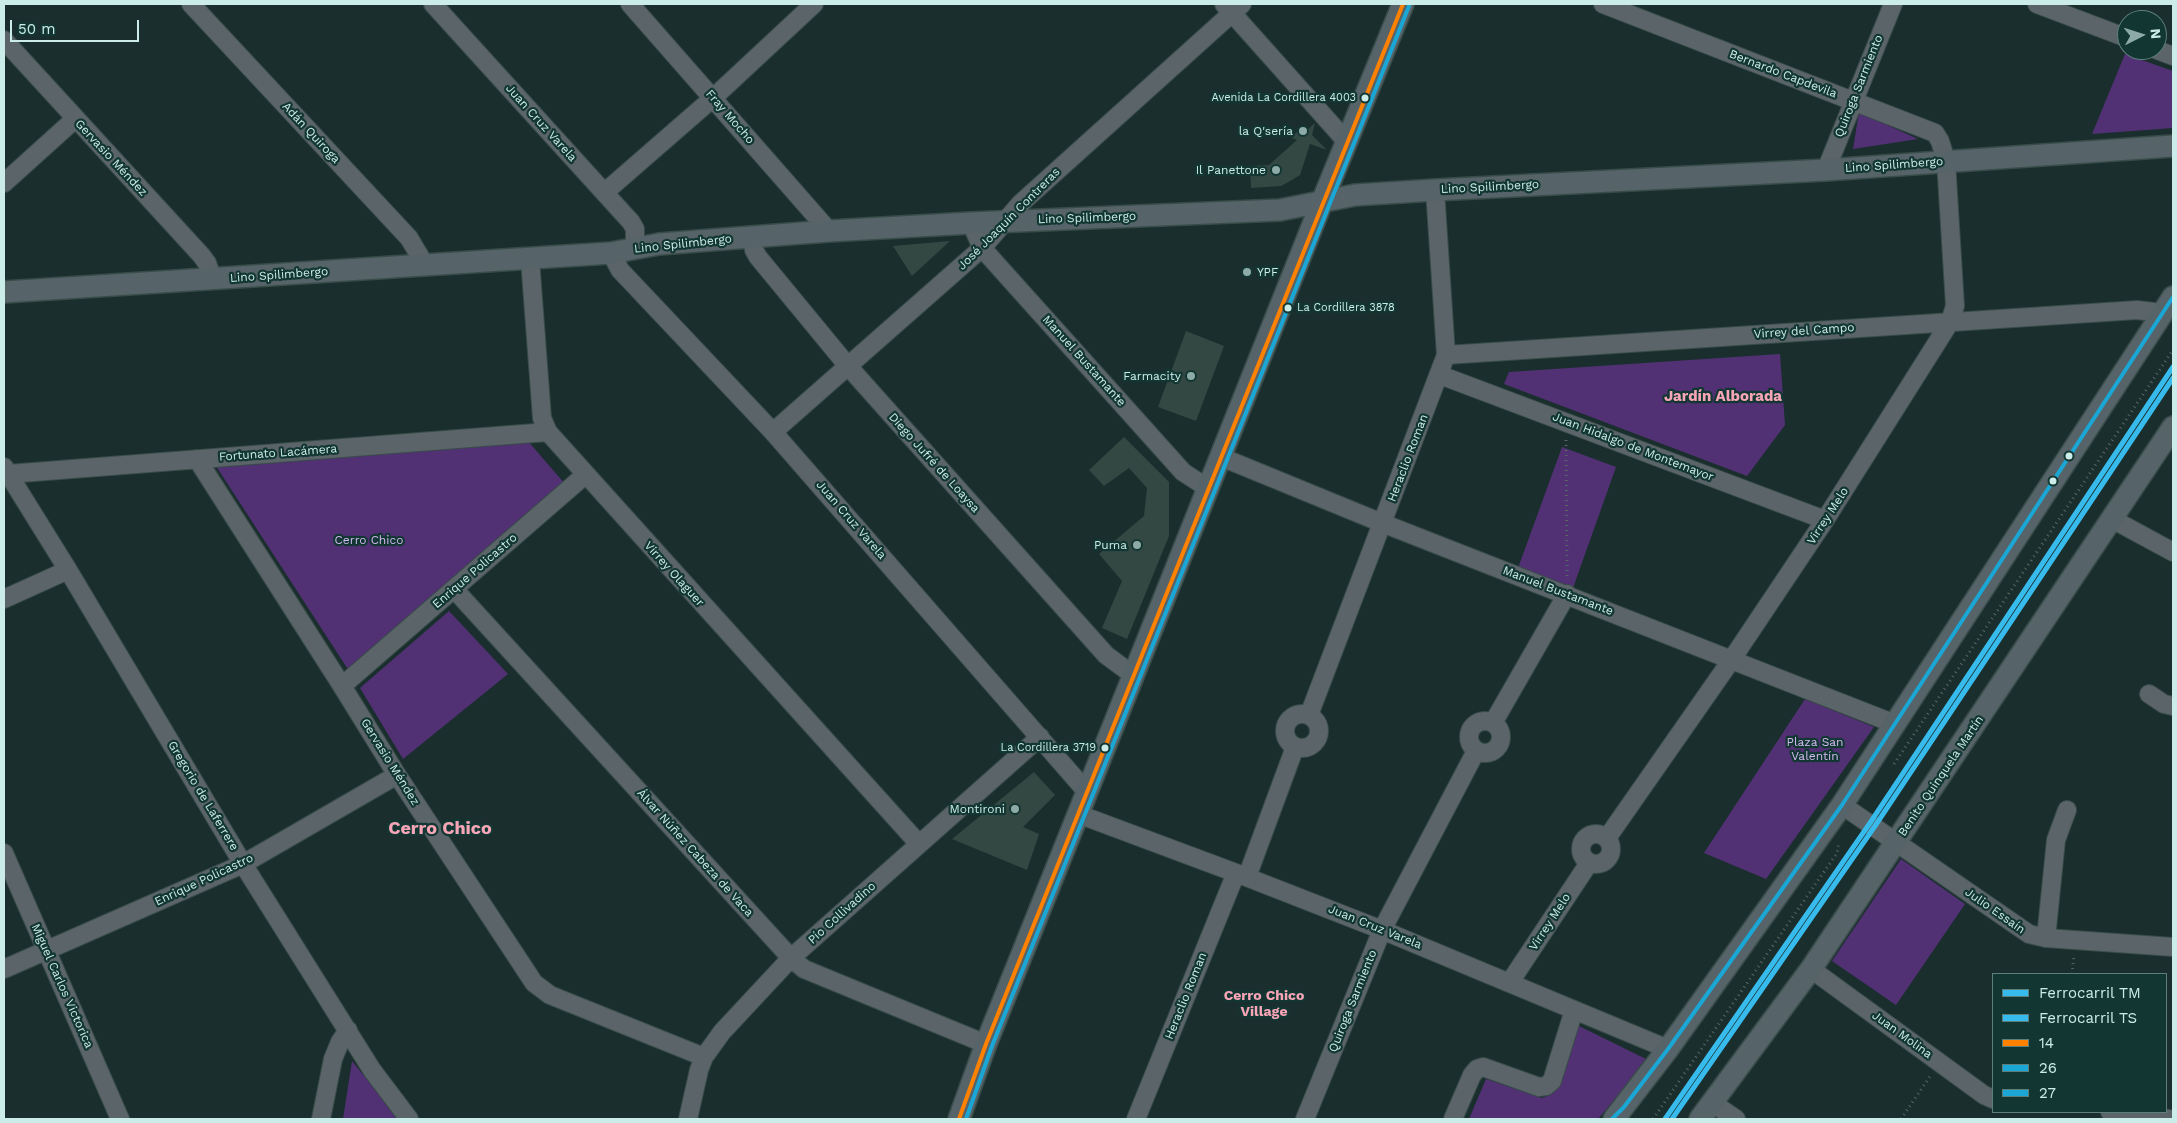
<!DOCTYPE html>
<html>
<head>
<meta charset="utf-8">
<style>
  body { margin:0 }
  #map { position:relative; width:2177px; height:1123px; overflow:hidden; background:#1a2f2d; font-family:"Work Sans",sans-serif }
  canvas { display:block }
  .frame { position:absolute; inset:0; border:5px solid #cbece8; pointer-events:none }
  .legend { position:absolute; left:1992px; top:973px; width:175px; height:140px; box-sizing:border-box; background:#123733; border:1px solid #5c7f7b; margin:0; padding:6px 9px; list-style:none; font-size:15px; color:#cbece8 }
  .legend li { display:flex; align-items:center; gap:10px; height:25px }
  .legend b { width:25px; border:1px solid #5c7f7b }
  .north { position:absolute; left:2117px; top:10px; width:50px; height:50px; box-sizing:border-box; background:#123733; border:1px solid #5c7f7b; border-radius:50%; rotate:85deg; font-size:14px; font-weight:700; line-height:20px; text-align:center; color:#cbece8 }
  .north::after { content:''; display:block; margin:auto; width:18px; height:22px; background:#8daaa7; clip-path:polygon(50% 0,100% 100%,50% 72%,0 100%) }
  .scale { position:absolute; left:10px; top:20px; width:129px; height:22px; box-sizing:border-box; border:2px solid #cbece8; border-top:0; padding-left:6px; font-size:15px; line-height:18px; white-space:nowrap; color:#cbece8; -webkit-text-stroke:4px #123733; paint-order:stroke }
</style>
</head>
<body>
<div id="map">
<canvas width="2177" height="1123"></canvas>
<div class="frame"></div>
<ul class="legend">
<li><b style="height:6px;background:#37bbed"></b>Ferrocarril TM</li>
<li><b style="height:6px;background:#37bbed"></b>Ferrocarril TS</li>
<li><b style="height:6px;background:#ff8100"></b>14</li>
<li><b style="height:6px;background:#1aa7d5"></b>26</li>
<li><b style="height:6px;background:#1aa7d5"></b>27</li>
</ul>
<div class="north">N</div>
<div class="scale">50 m</div>
</div>
<script>
const g = document.querySelector('canvas').getContext('2d');
g.lineJoin = 'round';
function fillPath(path, color) {
  g.fillStyle = color;
  g.fill(path, 'evenodd');
}
function poly(rows) {
  const path = new Path2D();
  for (const r of rows) {
    if (r.length === 3) {
      path.moveTo(r[0] + r[2], r[1]);
      path.arc(r[0], r[1], r[2], 0, 2 * Math.PI);
      continue;
    }
    path.moveTo(r[0], r[1]);
    for (let i = 2; i < r.length; i += 2) path.lineTo(r[i], r[i + 1]);
  }
  return path;
}
function strokePath(path, color, width, dash) {
  g.strokeStyle = color;
  g.lineWidth = width;
  g.lineCap = dash ? 'butt' : 'round';
  g.setLineDash(dash || []);
  g.stroke(path);
}
function label(font, color, halo, rows, align = 'center') {
  g.font = font + ' "Work Sans",sans-serif';
  g.lineWidth = 4.5;
  g.setLineDash([]);
  g.textBaseline = 'middle';
  g.strokeStyle = halo;
  g.fillStyle = color;
  for (const [text, x, y, turn = 0] of rows) {
    g.save();
    g.translate(x, y);
    g.rotate((+turn || 0) * Math.PI / 180);
    g.textAlign = isNaN(turn) ? turn : align;
    if (halo) g.strokeText(text, 0, 0);
    g.fillText(text, 0, 0);
    g.restore();
  }
}
fillPath(poly([
  [2125,54,2173,71,2173,128,2092,134],
  [1859,112,1918,139,1853,149],
  [1780,354,1785,425,1747,476,1504,384,1509,372],
  [527,440,565,484,351,674,214,463],
  [1562,447,1616,467,1573,588,1518,568],
  [449,611,508,674,403,759,360,688],
  [1805,699,1874,727,1766,879,1704,853],
  [1901,859,1965,904,1896,1005,1832,961],
  [1575,1024,1648,1060,1598,1119,1469,1119,1486,1079,1542,1098,1553,1093],
  [352,1061,399,1119,343,1119]
]), '#513174');
fillPath(poly([
  [1315,123,1312,135,1327,150,1310,144,1300,175,1292,180,1281,186,1251,188,1250,166,1269,165,1297,140,1292,138,1302,125,1307,130],
  [950,241,912,276,893,246],
  [1186,331,1224,346,1196,421,1158,407],
  [1124,437,1169,482,1169,536,1127,639,1102,628,1122,581,1099,554,1144,516,1147,488,1129,468,1104,486,1089,470],
  [1034,772,1055,795,1023,827,1039,834,1027,870,952,839]
]), '#334843');
const minor = poly([
  [191,4,409,238,425,265],
  [433,4,631,222,635,229,635,248],
  [630,4,829,231],
  [1224,4,1347,142],
  [1603,4,1935,133,1940,141,1946,161,1955,306,1950,322,1825,520,1732,659,1607,838],
  [2037,4,2127,38],
  [4,40,201,255,207,263,213,280],
  [2157,50,2173,56],
  [1826,170,1893,4],
  [4,183,75,119],
  [605,192,713,98,814,4],
  [971,223,982,248,1183,472,1209,489],
  [752,237,754,250,758,257,847,365,1106,655,1133,675],
  [611,253,620,270,773,432,1087,792],
  [530,259,542,418,548,432,919,844],
  [1446,355,2137,310,2162,313],
  [1440,375,1825,520],
  [773,432,982,248,1020,204,1242,4],
  [1221,457,1382,523,1895,724],
  [197,459,342,686,397,775,534,983,550,995,704,1057],
  [4,467,68,570,243,864,372,1070,409,1119],
  [8,474,548,432],
  [2112,519,2173,552],
  [454,589,791,958,804,969,986,1044],
  [4,599,68,570],
  [342,686,585,475],
  [2149,694,2164,704,2173,706],
  [1302,731,17],
  [1309,715,1446,355,1435,190],
  [1485,737,16],
  [1493,723,1567,594],
  [1842,805,2029,934,2046,938,2173,947],
  [1078,814,1236,873,1382,930,1668,1049],
  [1596,849,15],
  [4,853,120,1119],
  [1247,877,1295,747],
  [2046,938,2056,840,2067,810],
  [4,969,243,864,397,775],
  [1811,969,1984,1095,1993,1099],
  [1510,982,1589,863],
  [1711,1102,1736,1119],
  [2110,1112,2169,1119],
  [321,1119,333,1059,340,1042,348,1030],
  [688,1119,699,1070,704,1057,722,1032,791,958,1040,737],
  [1136,1119,1236,873],
  [1305,1119,1382,930,1476,751],
  [1453,1119,1472,1075,1477,1069,1483,1067,1539,1087,1546,1086,1552,1081,1574,1010]
]);
const major = poly([
  [4,292,611,253,659,244,829,231,971,223,1280,210,1355,195,1435,190,1826,170,2173,146],
  [959,1119,986,1044,1087,792,1322,202,1403,4],
  [1614,1119,1668,1049,1842,805,2173,297],
  [1700,1119,1811,969,2173,427]
]);
strokePath(minor, '#384c49', 20);
strokePath(major, '#384c49', 24);
strokePath(poly([
  [1566,440,1567,578],
  [1894,764,2173,350],
  [2072,974,2074,955],
  [1653,1119,1837,853,1839,843],
  [1901,1119,1931,1075]
]), '#5a6567', 3, [1, 4]);
strokePath(minor, '#5b6468', 18);
strokePath(major, '#566368', 21);
strokePath(poly([
  [959,1119,986,1044,1403,4]
]), '#ff8100', 4);
strokePath(poly([
  [966,1119,992,1046,1409,6]
]), '#1aa7d5', 4);
strokePath(poly([
  [1612,1119,1624,1107,1668,1049,1842,805,2173,297]
]), '#1aa7d5', 4);
strokePath(poly([
  [1665,1119,1870,823,2173,367]
]), '#37bbed', 5);
strokePath(poly([
  [1672,1119,1875,826,2173,378]
]), '#37bbed', 5);
for (const [x, y, r, color] of [
  [1365,98,4.5,"#cbece8"],
  [1303,131,5,"#8daaa7"],
  [1276,170,5,"#8daaa7"],
  [1247,272,5,"#8daaa7"],
  [1288,308,4.5,"#cbece8"],
  [1191,376,5,"#8daaa7"],
  [2069,456,4.5,"#cbece8"],
  [2053,481,4.5,"#cbece8"],
  [1137,545,5,"#8daaa7"],
  [1105,748,4.5,"#cbece8"],
  [1015,809,5,"#8daaa7"]
]) {
  const dot = new Path2D();
  dot.arc(x, y, r, 0, 2 * Math.PI);
  g.fillStyle = color;
  g.fill(dot);
  strokePath(dot, '#123733', 2);
}
label('11px', '#cbece8', '#123733', [
  ["Avenida La Cordillera 4003",1356,98],
  ["La Cordillera 3878",1297,308,"left"],
  ["La Cordillera 3719",1096,748]
], 'right');
label('12px', '#cbece8', '#123733', [
  ["Bernardo Capdevila",1783,74,21],
  ["Quiroga Sarmiento",1859,86,-68],
  ["Fray Mocho",730,117,49],
  ["Juan Cruz Varela",541,123,48],
  ["Adán Quiroga",311,133,47],
  ["Gervasio Méndez",111,158,47],
  ["Lino Spilimbergo",1894,165,-4],
  ["Lino Spilimbergo",1490,187,-3],
  ["Lino Spilimbergo",1087,218,-2],
  ["José Joaquín Contreras",1009,219,-45],
  ["Lino Spilimbergo",683,244,-6],
  ["Lino Spilimbergo",279,275,-4],
  ["Virrey del Campo",1804,331,-4],
  ["Manuel Bustamante",1084,361,48],
  ["Juan Hidalgo de Montemayor",1633,447,21],
  ["Fortunato Lacámera",278,453,-4],
  ["Heraclio Roman",1408,458,-69],
  ["Diego Jufré de Loaysa",934,463,48],
  ["Virrey Melo",1828,516,-57],
  ["Juan Cruz Varela",851,520,49],
  ["Enrique Policastro",475,571,-41],
  ["Virrey Olaguer",674,574,48],
  ["Manuel Bustamante",1558,591,21],
  ["Gervasio Méndez",390,762,58],
  ["Benito Quinquela Martín",1941,776,-56],
  ["Gregorio de Laferrere",203,796,59],
  ["Álvar Núñez Cabeza de Vaca",695,853,48],
  ["Enrique Policastro",204,880,-25],
  ["Julio Essaín",1995,911,35],
  ["Pío Collivadino",842,913,-42],
  ["Virrey Melo",1550,922,-57],
  ["Juan Cruz Varela",1375,927,22],
  ["Miguel Carlos Victorica",62,986,66],
  ["Heraclio Roman",1186,996,-68],
  ["Quiroga Sarmiento",1353,1001,-68],
  ["Juan Molina",1902,1035,36]
]);
label('12px', '#cbece8', '#123733', [
  ["la Q'sería",1293,131],
  ["Il Panettone",1266,170],
  ["YPF",1257,272,"left"],
  ["Farmacity",1181,376],
  ["Puma",1127,545],
  ["Montironi",1005,809]
], 'right');
label('12px', '#d2baef', '#123733', [
  ["Cerro Chico",369,540],
  ["Plaza San",1815,742],
  ["Valentín",1815,756]
]);
label('bold 14px', '#f8a5b7', '#123733', [
  ["Cerro Chico",1264,996],
  ["Village",1264,1012]
]);
label('bold 15px', '#f8a5b7', '#123733', [
  ["Jardín Alborada",1723,397]
]);
label('bold 18px', '#f8a5b7', '#123733', [
  ["Cerro Chico",440,829]
]);
</script>
</body>
</html>
